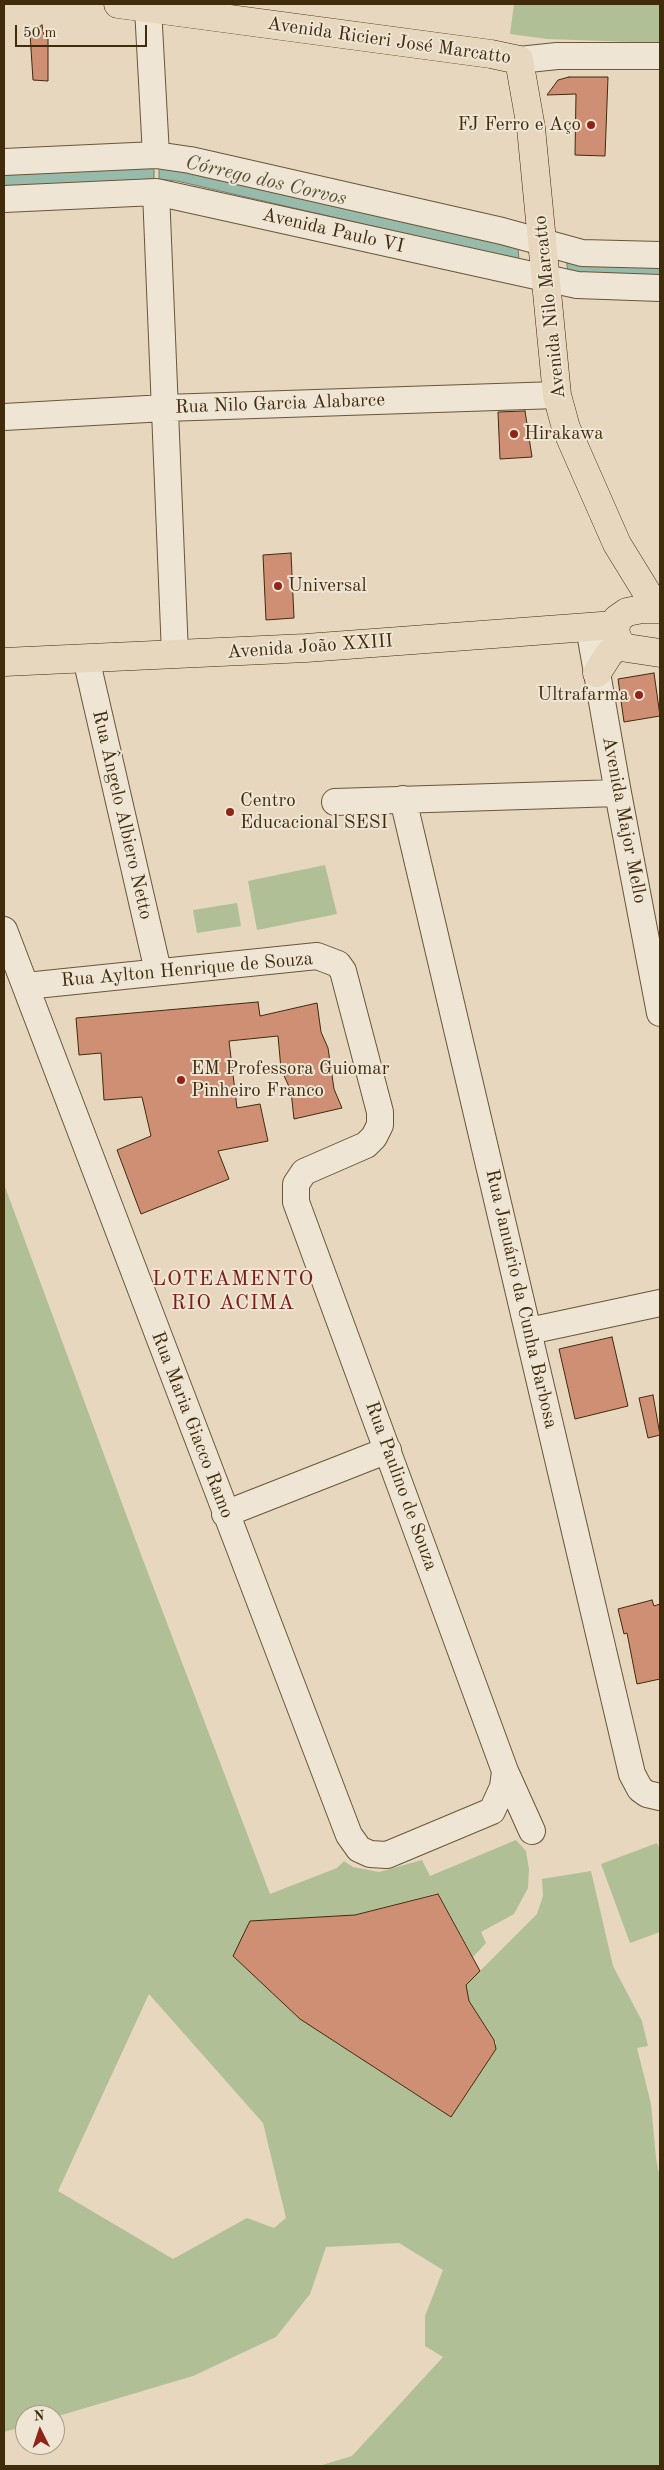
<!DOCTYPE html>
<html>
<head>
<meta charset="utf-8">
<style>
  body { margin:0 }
  #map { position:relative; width:664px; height:2470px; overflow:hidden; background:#e6d7be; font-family:"Old Standard TT",serif }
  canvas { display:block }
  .frame { position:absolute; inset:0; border:5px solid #402b0b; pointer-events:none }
  .north { position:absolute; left:15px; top:2405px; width:50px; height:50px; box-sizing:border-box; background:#efe5d5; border:1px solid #a99b84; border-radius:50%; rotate:356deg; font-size:14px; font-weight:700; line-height:20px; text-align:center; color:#402b0b }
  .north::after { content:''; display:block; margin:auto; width:18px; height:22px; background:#8f2418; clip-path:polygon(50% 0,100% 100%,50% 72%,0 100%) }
  .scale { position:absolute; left:15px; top:25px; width:132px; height:22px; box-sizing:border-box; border:2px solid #402b0b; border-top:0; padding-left:6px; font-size:15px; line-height:18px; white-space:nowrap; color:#402b0b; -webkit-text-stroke:4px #efe5d5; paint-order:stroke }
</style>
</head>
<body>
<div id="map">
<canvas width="664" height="2470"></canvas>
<div class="frame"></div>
<div class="north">N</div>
<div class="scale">50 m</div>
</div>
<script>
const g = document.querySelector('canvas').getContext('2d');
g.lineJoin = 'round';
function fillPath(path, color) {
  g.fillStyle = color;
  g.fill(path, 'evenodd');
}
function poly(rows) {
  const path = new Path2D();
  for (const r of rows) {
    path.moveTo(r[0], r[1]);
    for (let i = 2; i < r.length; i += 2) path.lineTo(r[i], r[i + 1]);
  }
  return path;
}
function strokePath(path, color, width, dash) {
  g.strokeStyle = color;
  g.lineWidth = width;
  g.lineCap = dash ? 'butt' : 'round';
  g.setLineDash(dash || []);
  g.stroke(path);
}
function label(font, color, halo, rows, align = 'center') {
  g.font = font + ' "Old Standard TT",serif';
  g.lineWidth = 4;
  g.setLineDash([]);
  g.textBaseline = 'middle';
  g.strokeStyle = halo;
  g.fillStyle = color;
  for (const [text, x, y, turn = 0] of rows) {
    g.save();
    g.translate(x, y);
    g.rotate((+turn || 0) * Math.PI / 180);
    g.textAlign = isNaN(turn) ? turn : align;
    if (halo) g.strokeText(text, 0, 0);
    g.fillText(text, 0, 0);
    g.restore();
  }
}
fillPath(poly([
  [514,4,660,4,660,43,547,39,510,34],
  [325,865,337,914,257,930,248,881],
  [237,903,241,926,197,933,193,910],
  [4,1184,140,1552,270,1894,337,1868,344,1861,353,1867,379,1872,422,1860,430,1876,516,1840,526,1851,529,1869,528,1888,514,1914,481,1932,486,1943,473,1957,438,1893,355,1915,236,1957,300,2019,451,2117,496,2049,496,2042,469,2001,466,1985,537,1914,543,1896,542,1879,591,1871,613,1966,642,2021,648,2046,637,2048,651,2104,656,2158,660,2179,660,2466,319,2466,352,2456,443,2357,425,2346,425,2316,443,2270,399,2243,326,2247,310,2294,276,2337,193,2376,55,2417,55,2415,25,2415,25,2426,4,2432],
  [149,1994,263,2123,286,2218,274,2228,247,2218,173,2259,58,2191],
  [657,1843,660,1850,660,1932,630,1943,601,1864]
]), '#b0bf96');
const water = poly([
  [154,167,154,179,4,187,4,174,154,167],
  [159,168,174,169,518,247,519,260,177,181,159,179,159,168],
  [566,258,660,264,660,277,568,272,566,258]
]);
fillPath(water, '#97baab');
strokePath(water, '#74816b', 1);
const building = poly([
  [42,25,44,35,48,35,48,81,33,80,30,33,42,25],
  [569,77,608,77,605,156,575,155,576,94,547,95,558,80,569,77],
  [525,411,532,457,500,459,498,412,525,411],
  [291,553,294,618,266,620,263,555,291,553],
  [654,673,660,716,624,722,618,679,654,673],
  [258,1002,260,1016,317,1003,321,1032,328,1048,334,1089,342,1108,294,1119,291,1091,281,1069,278,1036,229,1041,237,1108,260,1104,268,1141,218,1151,229,1179,141,1214,117,1150,151,1136,142,1097,104,1100,101,1053,79,1055,76,1018,258,1002],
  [612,1337,628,1406,575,1419,559,1349,612,1337],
  [653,1395,660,1435,648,1438,639,1398,653,1395],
  [652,1600,654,1606,660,1604,660,1679,637,1684,627,1633,624,1634,618,1609,652,1600],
  [438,1894,480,1971,466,1985,469,2001,494,2040,496,2049,451,2117,300,2019,233,1956,250,1921,355,1915,438,1894]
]);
fillPath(building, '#cf8f74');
strokePath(building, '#402b0b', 1);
const minor = poly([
  [148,8,156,155],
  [519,60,557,56,660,56],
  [4,162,156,155,190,160,502,231,582,253,660,255],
  [156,192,175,654],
  [4,199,156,192,577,285,660,288],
  [4,417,165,408,557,395],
  [589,627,618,793,660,1013],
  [86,658,158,971],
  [403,799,632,1774,640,1789,647,1794,660,1797],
  [335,802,618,793],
  [4,930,349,1835,359,1849,370,1854,387,1855,492,1811,503,1787,505,1771],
  [26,986,317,956,338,964,343,971,380,1112,380,1125,374,1137,366,1145,304,1172,296,1184,296,1202,505,1771,532,1831],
  [529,1331,660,1303],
  [225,1514,388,1450]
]);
const major = poly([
  [118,4,491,54,519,60,531,128,557,395,566,428,617,544,657,609],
  [660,609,642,609,627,612,617,619,615,632,620,644,627,648,660,653],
  [4,662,306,648,615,625],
  [597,673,609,654,620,644]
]);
strokePath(minor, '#6a5638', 28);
strokePath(major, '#402b0b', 29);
strokePath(minor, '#efe5d5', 26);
strokePath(major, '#e6d7be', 28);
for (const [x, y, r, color] of [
  [591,125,5,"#8f2418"],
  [514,434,5,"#8f2418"],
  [278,586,5,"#8f2418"],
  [639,695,5,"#8f2418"],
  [230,812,5,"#8f2418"],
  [181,1080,5,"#8f2418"]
]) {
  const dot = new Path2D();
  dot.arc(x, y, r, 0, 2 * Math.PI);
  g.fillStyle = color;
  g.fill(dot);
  strokePath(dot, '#efe5d5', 2);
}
label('19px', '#402b0b', '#efe5d5', [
  ["Avenida Ricieri José Marcatto",389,41,8],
  ["Avenida Paulo VI",333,231,13],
  ["Avenida Nilo Marcatto",550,307,-96],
  ["Rua Nilo Garcia Alabarce",280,404,-2],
  ["Avenida João XXIII",310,647,-4],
  ["Rua Ângelo Albiero Netto",122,815,77],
  ["Avenida Major Mello",624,820,79],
  ["Rua Aylton Henrique de Souza",187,970,-5],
  ["Rua Januário da Cunha Barbosa",521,1299,77],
  ["Rua Maria Giacco Ramo",192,1425,69],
  ["Rua Paulino de Souza",401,1486,70]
]);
label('19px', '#402b0b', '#efe5d5', [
  ["FJ Ferro e Aço",581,125,"right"],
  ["Hirakawa",524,434],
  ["Universal",288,586],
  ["Ultrafarma",629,695,"right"],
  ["Centro",240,801],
  ["Educacional SESI",240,823],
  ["EM Professora Guiomar",191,1069],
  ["Pinheiro Franco",191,1091]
], 'left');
label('italic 20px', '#564f33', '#efe5d5', [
  ["Córrego dos Corvos",266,181,13]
]);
g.letterSpacing = '1px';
label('21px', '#7a1f14', '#efe5d5', [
  ["LOTEAMENTO",233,1279],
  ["RIO ACIMA",233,1303]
]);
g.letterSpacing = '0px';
</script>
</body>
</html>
